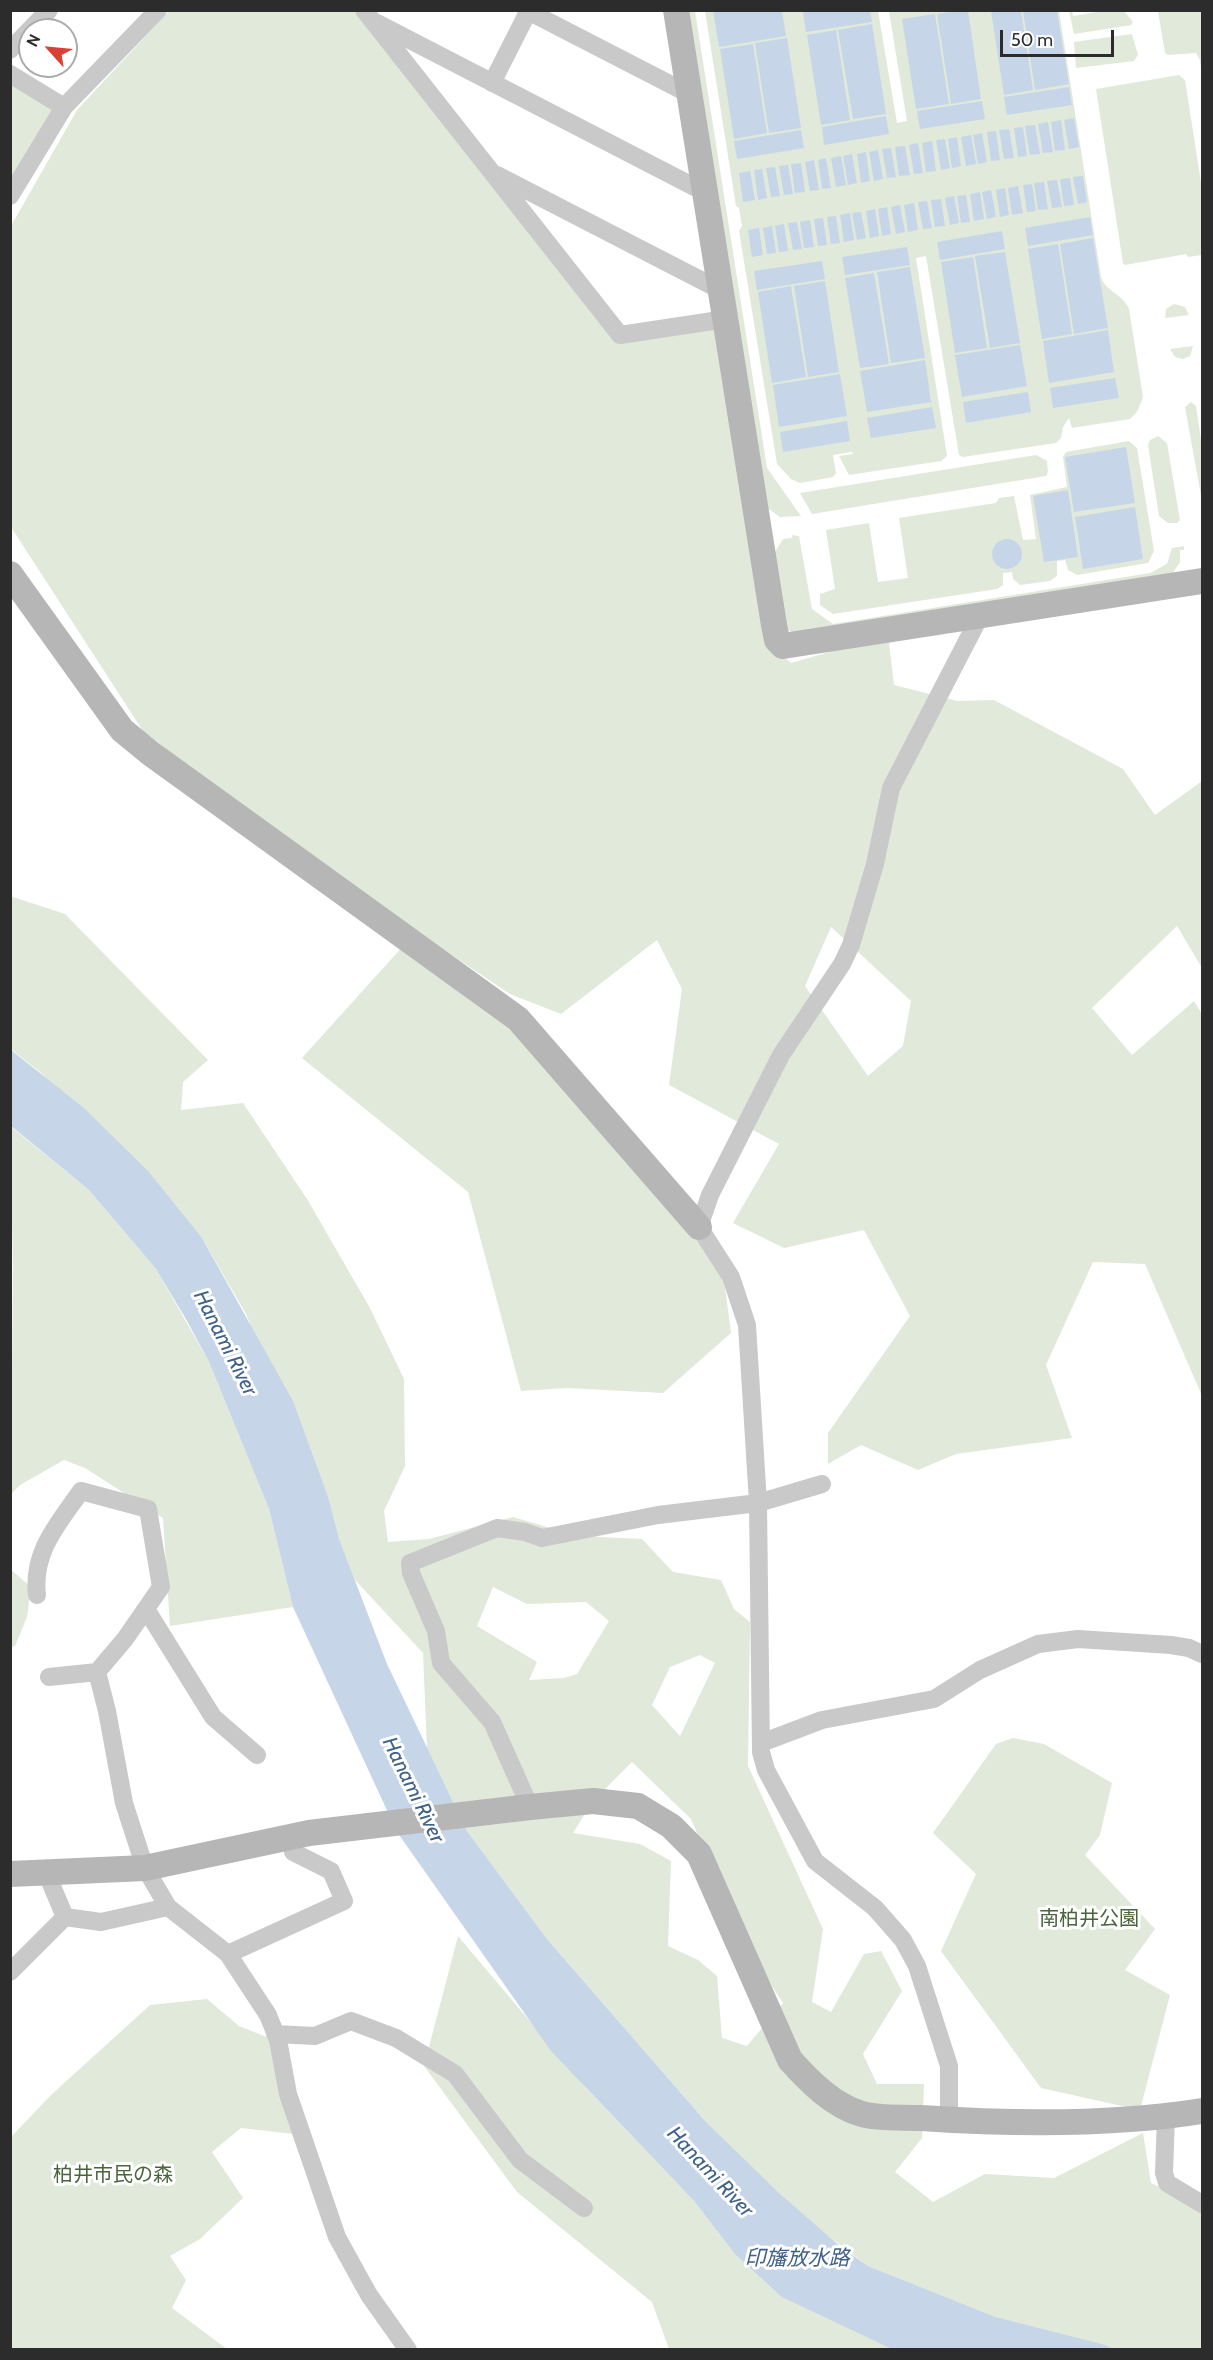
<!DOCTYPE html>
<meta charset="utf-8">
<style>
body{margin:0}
#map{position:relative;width:1213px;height:2360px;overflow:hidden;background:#fff;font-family:Cabin,sans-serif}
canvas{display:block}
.frame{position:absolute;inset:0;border:12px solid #2c2c2c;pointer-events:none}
.north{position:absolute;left:18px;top:18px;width:60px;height:60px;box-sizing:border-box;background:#fff;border:2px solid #ababab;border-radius:50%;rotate:297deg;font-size:16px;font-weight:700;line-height:24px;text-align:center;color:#2c2c2c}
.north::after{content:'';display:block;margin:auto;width:21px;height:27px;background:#d94137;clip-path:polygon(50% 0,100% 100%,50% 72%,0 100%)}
.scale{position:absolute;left:1000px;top:30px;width:114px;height:27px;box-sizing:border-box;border:3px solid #2c2c2c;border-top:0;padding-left:8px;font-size:18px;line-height:21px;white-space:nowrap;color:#2c2c2c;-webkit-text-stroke:4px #fff;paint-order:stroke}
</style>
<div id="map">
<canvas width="1213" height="2360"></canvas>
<div class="frame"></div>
<div class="north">N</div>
<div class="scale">50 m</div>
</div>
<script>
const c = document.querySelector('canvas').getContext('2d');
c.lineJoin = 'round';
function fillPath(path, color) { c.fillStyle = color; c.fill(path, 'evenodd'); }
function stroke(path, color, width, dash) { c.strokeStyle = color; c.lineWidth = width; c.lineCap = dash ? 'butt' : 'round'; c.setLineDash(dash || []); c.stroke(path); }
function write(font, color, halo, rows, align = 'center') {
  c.font = font + ' Cabin,"Noto Sans JP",sans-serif'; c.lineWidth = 6; c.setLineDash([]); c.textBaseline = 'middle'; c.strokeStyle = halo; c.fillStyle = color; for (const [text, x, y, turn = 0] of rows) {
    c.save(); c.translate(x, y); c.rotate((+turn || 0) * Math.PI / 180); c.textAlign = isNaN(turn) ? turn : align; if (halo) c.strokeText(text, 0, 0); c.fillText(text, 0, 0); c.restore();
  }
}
const green = new Path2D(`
 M169,11H355L618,342L718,329L771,646L791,663L888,635L894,685L957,701L994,700L1123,769L1155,815L1202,781V968L1177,926L1092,1008L1132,1055L1194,1001L1202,1014V1396L1145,1264L1093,1262L1046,1365L1072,1438L956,1454L918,1470L861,1445L828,1464V1433L910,1316L864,1230L784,1248L733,1223L779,1144L669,1085L682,989L657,940L561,1014L510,994L319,866L143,731L11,527V226L77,110ZM831,927L911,1001L903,1046L868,1076L805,986Z
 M686,11H695L767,468L801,516L780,517L766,507Z
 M705,11H878L897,123L907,121L889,11H1059L1101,277C1106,292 1123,294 1129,309L1143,397L1137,412L1130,419L1072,428L1069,418L1063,427L1061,438L1056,443L963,457L959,455L926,256L916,258L947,456L941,461L849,475L839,456L853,454L852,452L833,455L836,473L833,477L800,483L791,479L777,464L739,231L742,226L739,208L736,206Z
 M1069,11H1072L1073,16L1103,11H1124L1133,22L1131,25L1074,34Z
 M1158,11H1202V75L1200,60L1196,53L1168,55L1165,53Z
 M1132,34L1138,55L1134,61L1076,68L1074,42Z
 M1179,75L1185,80L1202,189V255L1188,257L1186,254L1125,265L1123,263L1096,89Z
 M11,83L57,110L11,186Z
 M1174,304L1185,307L1189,315L1165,318L1166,309Z
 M1193,346L1190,356L1183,359L1175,357L1170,349Z
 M1191,402L1196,406L1202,447V501L1185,407Z
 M1158,436L1167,443L1180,520L1177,523H1168L1159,516L1148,445L1150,440Z
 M1129,441L1137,448L1154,551L1148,563L1077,575L1068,570L1065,560L1057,561V576L1050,581L1020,585L1013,579L1012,572L1003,573V585L997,589L833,614L820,605V594L835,589L826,530L869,523L878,582L908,578L899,518L996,503L999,498L1014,496L1023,540L1036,539L1030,495L1067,487L1063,457L1066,452Z
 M1036,455L1047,461L1048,472L1046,476L812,514L800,493Z
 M792,535L799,536L812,609L833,624L1150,573L1167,564L1172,548L1184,546V550H1180V562L1172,574L797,636L784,627L773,555L783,539L792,538Z
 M10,896L65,914L208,1060L183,1082L181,1110L243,1103L307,1199L370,1308L404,1379L405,1466L384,1511L388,1542L429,1539L513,1517L578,1536L642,1539L673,1572L721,1580L734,1609L750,1622L748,1766L823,1929L812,2002L831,2012L864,1954L881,1951L902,1991L863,2054L877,2084H924L922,2138L895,2172L933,2202L985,2174L1054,2178L1143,2133L1151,2183L1202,2207V2349H1113L1106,2345L995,2318L868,2266L810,2222L738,2155L707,2123L547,1939L467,1831L427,1748L423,1653L355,1580L246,1314L202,1238L40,1072L11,1049ZM493,1587L527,1604L586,1602L609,1621L577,1674L564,1678L529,1680L537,1662L477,1626ZM700,1655L715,1663L680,1736L652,1705L670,1667ZM632,1762L691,1819L747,1948L783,2003L747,2046L722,2038L717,1976L698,1960L668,1946L671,1861L640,1844L573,1833L593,1801Z
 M404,945L526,1034L723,1272L731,1333L663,1393L567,1388L521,1391L468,1192L302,1058Z
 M10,1126L89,1190L156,1269L209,1362L269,1509L293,1607L170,1626L163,1518L85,1468L64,1460L20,1485L11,1494L13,1265Z
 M10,1569L31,1587L27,1617L15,1646L11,1647Z
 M1013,1738L1044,1744L1112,1783L1100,1835L1085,1855L1155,1929L1125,1970L1170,1995L1140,2110L1041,2088L941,1951L976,1874L933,1833L996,1744Z
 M458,1936L586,2088L694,2201L734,2253L902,2349H669L652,2302L517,2192L424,2066Z
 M207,1999L239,2026L277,2041L278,2090L294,2134L241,2128L212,2152L243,2198L200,2239L170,2256L186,2280L172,2308L227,2349H11L10,2138L51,2095L150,2005Z`);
const water = new Path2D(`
 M713,11H782L786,36L719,47Z
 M803,11H870L872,22L806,32Z
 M956,11H968L981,99L951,104L937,14Z
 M991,11H1021L1033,90L1004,95Z
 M1023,11H1057L1069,84L1035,90Z
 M935,14L949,104L916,109L902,19Z
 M872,24L886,114L853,119L838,30Z
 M836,30L850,120L821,125L807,35Z
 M787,38L801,128L769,133L755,43Z
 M753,44L767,133L734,139L720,49Z
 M1069,87L1072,105L1007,115L1004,97Z
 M982,101L985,119L920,129L917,111Z
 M886,116L889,134L824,145L822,127Z
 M1074,118L1079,147L1069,149L1064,120Z
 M1061,120L1065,150L1055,151L1051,122Z
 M1048,122L1053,152L1043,153L1038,124Z
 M1035,125L1040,154L1030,155L1025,126Z
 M1023,127L1027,156L1018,157L1014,128Z
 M1009,129L1014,158L1004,159L999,130Z
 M801,130L804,148L737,159L734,141Z
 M996,131L1000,160L991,161L987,132Z
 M982,133L987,162L978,164L973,135Z
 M971,135L976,164L966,166L961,137Z
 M957,137L961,166L952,168L948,139Z
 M945,139L950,168L941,170L936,140Z
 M932,141L936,171L926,172L922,143Z
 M918,143L923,173L914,174L909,145Z
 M905,146L910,175L899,176L895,147Z
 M891,148L896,177L887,178L882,149Z
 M878,150L883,179L874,181L869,152Z
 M866,152L870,181L861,183L857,154Z
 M852,154L857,183L848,185L843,156Z
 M841,156L846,185L836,187L831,158Z
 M826,158L831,188L822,189L818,160Z
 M814,160L819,190L810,191L805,162Z
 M801,163L805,192L795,193L791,164Z
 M788,165L793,194L784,195L779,166Z
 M775,167L780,196L771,197L766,168Z
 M762,169L767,198L758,200L754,170Z
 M750,171L755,200L743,202L739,173Z
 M1083,176L1087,202L1078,204L1073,177Z
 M1070,178L1074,205L1064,206L1060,179Z
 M1057,180L1062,207L1052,208L1047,181Z
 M1044,182L1048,209L1038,210L1034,183Z
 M1032,184L1036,211L1027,212L1023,185Z
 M1018,186L1023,213L1012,215L1008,188Z
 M1005,188L1009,215L1000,217L996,190Z
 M991,190L996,217L987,219L982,192Z
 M980,192L984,219L974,221L970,194Z
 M966,195L970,222L961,223L957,196Z
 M954,196L959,223L950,225L945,198Z
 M941,199L945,226L935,227L931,200Z
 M927,201L932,228L923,229L918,202Z
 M914,203L918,230L908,232L904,205Z
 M900,205L905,232L896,234L891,207Z
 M887,207L891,234L882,236L878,209Z
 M875,209L879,236L870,238L866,211Z
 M861,212L866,238L857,240L852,213Z
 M850,213L854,240L844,242L840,215Z
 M836,216L840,243L831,244L827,217Z
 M1090,217L1093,235L1028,246L1025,228Z
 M823,218L827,245L818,246L814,219Z
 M810,220L814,247L804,248L800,222Z
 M797,222L802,249L793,250L788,223Z
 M784,224L788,251L779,252L775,226Z
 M772,226L776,253L767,254L763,228Z
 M759,228L763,255L752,257L748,230Z
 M1002,231L1005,249L940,260L937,242Z
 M1093,238L1108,328L1074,334L1060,244Z
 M1058,244L1072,334L1042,339L1028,249Z
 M907,247L910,265L845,275L842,257Z
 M1005,252L1020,343L990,348L975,256Z
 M973,257L987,348L955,353L941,262Z
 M822,261L825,279L757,290L754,271Z
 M910,267L925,358L891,363L877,272Z
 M874,273L889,364L860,368L845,278Z
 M825,281L839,372L808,377L794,286Z
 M791,286L806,377L772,383L758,292Z
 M1108,330L1114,372L1049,383L1043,341Z
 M1020,345L1027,386L962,397L955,355Z
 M925,360L931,402L867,412L860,371Z
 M840,374L847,416L779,427L773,385Z
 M1115,378L1119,398L1053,408L1050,388Z
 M1028,392L1031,412L966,423L963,402Z
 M932,407L936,428L871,438L867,418Z
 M847,421L850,441L783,452L780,432Z
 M1126,447L1135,503L1074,512L1065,457Z
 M1068,490L1078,557L1044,562L1033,496Z
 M1135,507L1143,559L1083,569L1075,517Z
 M992 554a15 15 0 1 1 30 0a15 15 0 1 1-30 0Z
 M10,1049L85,1109L148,1171L202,1238L293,1401L328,1497L339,1539L387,1664L467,1831L547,1939L707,2123L780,2194L840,2246L868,2266L995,2317L1106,2345L1113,2349H892L782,2297L734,2253L694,2201L551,2051L397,1832L293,1607L269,1509L209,1362L187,1321L156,1269L89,1190L11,1126Z`);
const street = new Path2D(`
 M364,10L620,335L726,319
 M526,10L689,94
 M377,23L706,193
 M10,50L49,10
 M10,74L64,107L158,10
 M492,83L529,10
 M497,175L722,291
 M10,196L64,107
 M37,1595C32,1552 58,1524 81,1491L148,1509L161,1587L125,1639L97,1672L107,1711L124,1803L145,1868L168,1907L228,1954L268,2015L278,2040L288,2094L337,2237L369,2295L408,2350
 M146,1609L213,1717L257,1755
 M49,1677L97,1672
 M761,1743L822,1720L934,1699L980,1670L1038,1644L1078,1639L1171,1645L1189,1648L1202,1654
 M530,1807L492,1722L441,1663L436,1631L411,1573L410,1563L497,1528L525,1532L542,1538L658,1515L758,1503L822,1484
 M46,1872L65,1917L101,1922L168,1907
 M228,1954L344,1901L331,1871L293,1852
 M10,1972L65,1917
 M275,2034L315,2036L351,2021L396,2038L455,2074L520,2160L584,2208
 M1166,2116L1164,2173L1167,2183L1202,2204
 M949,2120V2066L917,1966L903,1940L875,1908L815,1861L766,1770L761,1752L758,1503L747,1325L731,1277L699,1227L710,1195L781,1055L842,964L851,945L875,864L891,788L980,616`);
const secondary = new Path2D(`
 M676,10L774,625L777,640L783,646L1202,581
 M10,574L122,730L150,753L518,1019L699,1227
 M10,1874L145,1868L309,1833L530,1807L593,1801L638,1806L671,1826L699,1854L790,2060C809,2081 833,2106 862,2114C879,2119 903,2117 921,2118C1010,2124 1115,2125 1202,2111`);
const parkNames = [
 ["南柏井公園",1089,1919],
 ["柏井市民の森",113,2175]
];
const waterNames = [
 ["Hanami River",225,1343,63],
 ["Hanami River",413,1790,64],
 ["Hanami River",710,2172,47],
 ["印旛放水路",797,2259]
];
fillPath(green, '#e0e9da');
fillPath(water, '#c6d6e8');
stroke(street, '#c9c9c9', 18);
stroke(secondary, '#b6b6b6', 26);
write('20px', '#4a643c', '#fff', parkNames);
write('italic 21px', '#406288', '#fff', waterNames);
</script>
